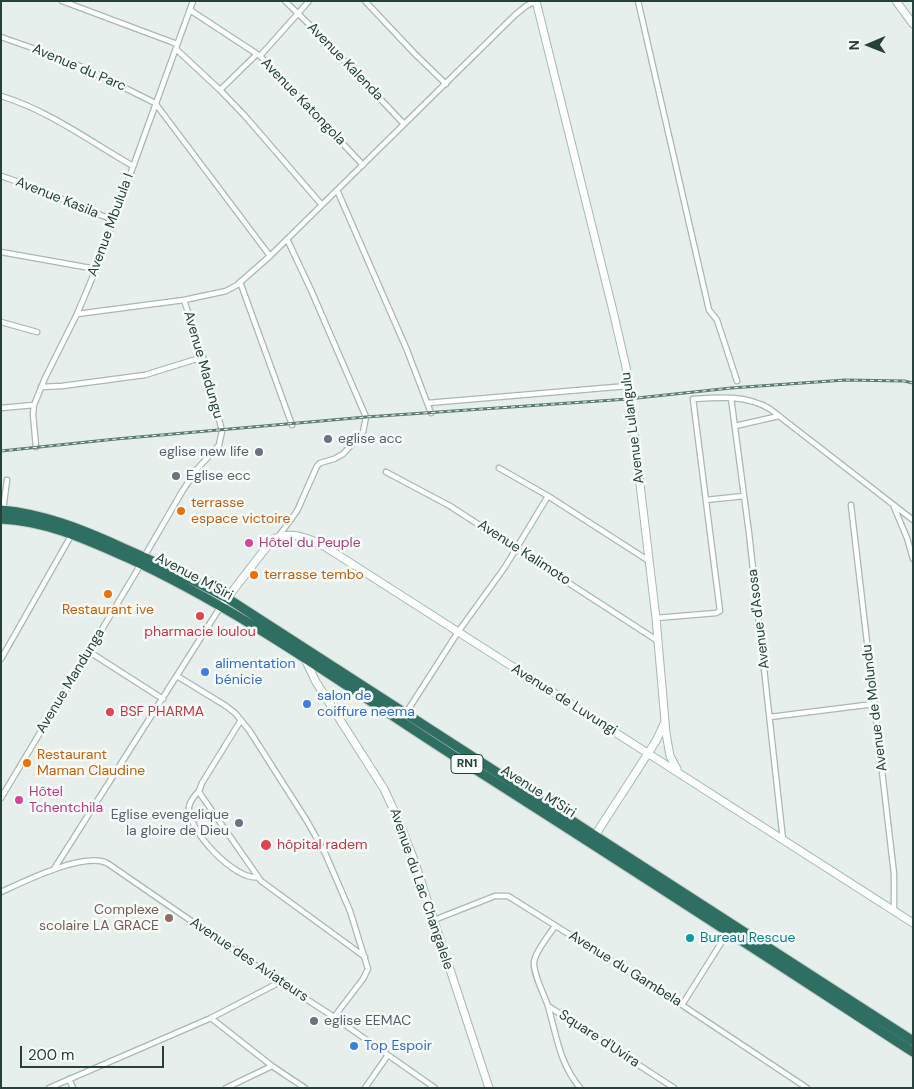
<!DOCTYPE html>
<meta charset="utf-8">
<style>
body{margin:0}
#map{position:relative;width:914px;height:1089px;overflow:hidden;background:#e6efeb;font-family:"DM Sans",sans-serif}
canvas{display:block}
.frame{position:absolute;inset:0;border:2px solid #24423a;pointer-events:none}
.north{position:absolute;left:844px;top:20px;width:50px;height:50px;-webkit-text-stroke:4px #f7fbf9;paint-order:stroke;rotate:269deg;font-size:14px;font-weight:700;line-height:20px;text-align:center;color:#24423a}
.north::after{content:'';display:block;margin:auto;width:18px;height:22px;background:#24423a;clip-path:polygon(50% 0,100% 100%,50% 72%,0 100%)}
.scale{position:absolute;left:20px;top:1046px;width:144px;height:22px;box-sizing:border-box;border:2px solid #24423a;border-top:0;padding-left:6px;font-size:15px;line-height:18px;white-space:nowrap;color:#24423a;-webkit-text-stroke:4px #f7fbf9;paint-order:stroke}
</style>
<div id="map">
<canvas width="914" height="1089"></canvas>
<div class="frame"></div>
<div class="north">N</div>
<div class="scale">200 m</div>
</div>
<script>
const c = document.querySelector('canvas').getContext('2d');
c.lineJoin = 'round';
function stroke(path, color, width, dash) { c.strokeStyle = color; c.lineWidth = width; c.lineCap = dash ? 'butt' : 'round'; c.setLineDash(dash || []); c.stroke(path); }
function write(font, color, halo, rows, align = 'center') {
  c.font = font + ' "DM Sans",sans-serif'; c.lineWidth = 5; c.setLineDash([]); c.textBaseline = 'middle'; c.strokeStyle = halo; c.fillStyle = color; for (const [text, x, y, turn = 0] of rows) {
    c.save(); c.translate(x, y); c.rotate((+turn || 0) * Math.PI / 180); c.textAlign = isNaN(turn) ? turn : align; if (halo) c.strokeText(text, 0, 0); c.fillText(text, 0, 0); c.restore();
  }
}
const street = new Path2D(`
 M62,1L177,44
 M285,1L318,33L404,124
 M365,1L415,54L446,84
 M638,1L709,310L717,320L737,381
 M190,10L260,56L363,165
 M1,37L58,57L89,70L155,103L270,256
 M176,49L220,90L245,116L321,204
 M260,56L309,1
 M220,90L257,54
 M1,96C48,110 91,142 133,166
 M1,176L27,185L113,220
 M337,190L407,350L431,413
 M1,252L96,269
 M240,282L292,425
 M77,314L184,300L226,291L237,285L270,256L515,15L526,6L536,1
 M1,322L37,332
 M41,387L62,386L145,375L203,357
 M731,398L749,533L783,840
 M428,403L627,386
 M1,408L34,405
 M735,426L779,416
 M36,447L33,414L34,405L45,378L77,314L96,269L193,1
 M499,468L548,496L649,561
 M386,472L450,506L658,641
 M706,500L744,496
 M851,505L894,874V911
 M894,507L907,538L913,559
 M3,510L7,480
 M278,537L297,511L317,466L320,463L334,459L343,454L363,432L366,417L311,290L287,239
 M144,557L183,490L198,468L219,445L222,431L203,357L184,300
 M656,618L716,613L720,611L693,399C720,397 747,395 770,409L913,520
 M88,651L163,699
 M1,659L72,534
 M177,676L226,706L235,713L249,730L307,821L325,853L350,911L368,969L363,979L334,1017
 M406,713L458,632L505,567L548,496
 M770,717L874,704
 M241,720L202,783L199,791L201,795L261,881L365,957
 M199,791C195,795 190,800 189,807C187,830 235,881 258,877
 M1,798L141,564
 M54,869L221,606
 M1,892C25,881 83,852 107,863L280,982L334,1017L435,1088
 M434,920L495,896H508L682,1005L807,1088
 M555,926C549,935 535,952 534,962C533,974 544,994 548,1006C557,1037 559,1062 580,1088
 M682,1005L728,932
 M548,1006L674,1088
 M211,1018L272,1066L305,1088
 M69,1079L73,1088
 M49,1088L211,1018L280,982
 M226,1088L272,1066
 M365,1088L388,1055`);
const secondary = new Path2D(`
 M536,1L613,311L626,367L656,618L666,733L670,756L677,769
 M896,1L913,24
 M221,606L272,540C290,530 308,538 324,546L913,923
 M305,659L316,682L384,789L398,819L414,860L489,1088
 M592,840L656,741L664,724`);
const highway = new Path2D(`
 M1,510C44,514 81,529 119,546C156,562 191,579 227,598L913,1041
 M1,519C47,521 87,540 128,558C243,611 345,686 451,754C606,852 759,952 913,1052`);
const rail = new Path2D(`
 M1,451L116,439L366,417L628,399L731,388L845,380L904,381L913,383`);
const markers = [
 [328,439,5,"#6b7280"],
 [259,452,5,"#6b7280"],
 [176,476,5,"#6b7280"],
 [181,511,5,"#e8710a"],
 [249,543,5,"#d1479c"],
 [254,575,5,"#e8710a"],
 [108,594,5,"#e8710a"],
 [200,616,5,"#e0444e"],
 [205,672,5,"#3f7fe0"],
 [307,704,5,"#3f7fe0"],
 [110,712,5,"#e0444e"],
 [27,763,5,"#e8710a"],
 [19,800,5,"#d1479c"],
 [239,823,5,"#6b7280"],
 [266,845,6,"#e0444e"],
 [169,918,5,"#8d6e63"],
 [690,938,5,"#0f9aa8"],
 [314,1021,5,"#6b7280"],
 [354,1046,5,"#3f7fe0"]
];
const shields = [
 [467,764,32]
];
const shieldNames = [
 ["RN1",467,764]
];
const streetNames = [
 ["Avenue Kalenda",345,62,46],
 ["Avenue du Parc",79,68,23],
 ["Avenue Katongola",303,102,46],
 ["Avenue Kasila",57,198,22],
 ["Avenue Mbulula I",111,225,-70],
 ["Avenue Madungu",203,365,74],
 ["Avenue Lulangulu",633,428,-97],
 ["Avenue Kalimoto",524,553,33],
 ["Avenue M'Siri",194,577,28],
 ["Avenue d'Asosa",759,619,-97],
 ["Avenue Mandunga",71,681,-59],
 ["Avenue de Luvungi",564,700,32],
 ["Avenue de Molundu",875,708,-97],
 ["Avenue M'Siri",538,792,32],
 ["Avenue du Lac Changalele",421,889,71],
 ["Avenue des Aviateurs",249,960,34],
 ["Avenue du Gambela",625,969,32],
 ["Square d'Uvira",599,1039,33]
];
const worshipNames = [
 ["eglise acc",338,439],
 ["eglise new life",249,452,"right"],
 ["Eglise ecc",186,476],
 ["Eglise evengelique",229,815,"right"],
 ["la gloire de Dieu",229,831,"right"],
 ["eglise EEMAC",324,1021]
];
const foodNames = [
 ["terrasse",191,503],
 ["espace victoire",191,519],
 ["terrasse tembo",264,575],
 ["Restaurant ive",108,610,"center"],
 ["Restaurant",37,755],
 ["Maman Claudine",37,771]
];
const hotelNames = [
 ["Hôtel du Peuple",259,543],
 ["Hôtel",29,792],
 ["Tchentchila",29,808]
];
const healthNames = [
 ["pharmacie loulou",200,632,"center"],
 ["BSF PHARMA",120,712],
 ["hôpital radem",277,845]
];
const shopNames = [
 ["alimentation",215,664],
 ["bénicie",215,680],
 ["salon de",317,696],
 ["coiffure neema",317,712],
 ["Top Espoir",364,1046]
];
const educationNames = [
 ["Complexe",159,910],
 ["scolaire LA GRACE",159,926]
];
const cultureNames = [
 ["Bureau Rescue",700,938]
];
stroke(street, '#a8b8b2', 7);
stroke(secondary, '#a4bbb3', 9);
stroke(highway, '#c2cac8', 11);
stroke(street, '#fff', 4.5);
stroke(secondary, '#fff', 7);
stroke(highway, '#2f6f62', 9);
stroke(rail, '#5f7d75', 3);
stroke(rail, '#f7fbf9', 1, [4]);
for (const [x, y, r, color] of markers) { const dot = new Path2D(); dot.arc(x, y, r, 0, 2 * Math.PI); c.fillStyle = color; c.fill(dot); stroke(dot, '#f7fbf9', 2); }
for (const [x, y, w] of shields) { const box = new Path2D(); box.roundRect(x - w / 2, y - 9.5, w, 19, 4); c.fillStyle = '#f7fbf9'; c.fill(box); stroke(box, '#24423a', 1); }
write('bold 12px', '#24423a', null, shieldNames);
write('14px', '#24423a', '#f7fbf9', streetNames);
write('14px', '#5b616d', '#f7fbf9', worshipNames, 'left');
write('14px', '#c56008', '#f7fbf9', foodNames, 'left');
write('14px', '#b23c85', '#f7fbf9', hotelNames, 'left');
write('14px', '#be3a42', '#f7fbf9', healthNames, 'left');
write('14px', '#366cbe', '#f7fbf9', shopNames, 'left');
write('14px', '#785e54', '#f7fbf9', educationNames, 'right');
write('14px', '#0d838f', '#f7fbf9', cultureNames, 'left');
</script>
